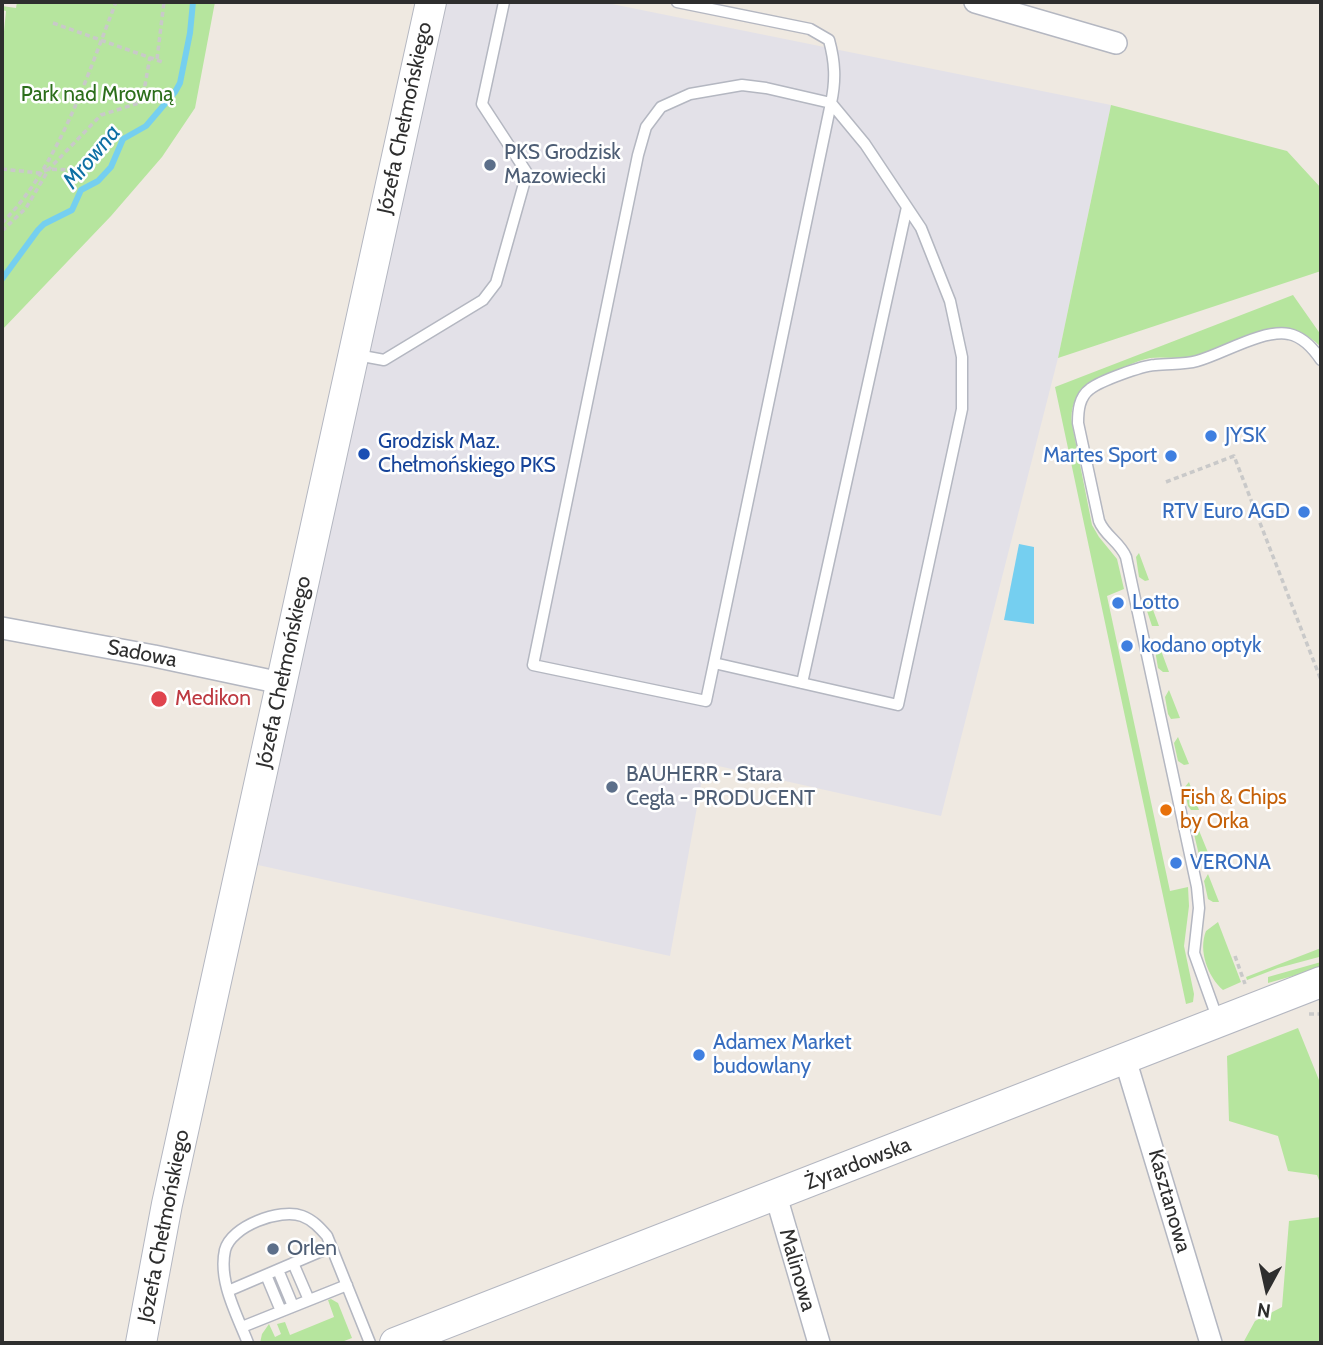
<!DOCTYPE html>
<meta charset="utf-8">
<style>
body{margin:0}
#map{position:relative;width:1323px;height:1345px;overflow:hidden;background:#efe9e1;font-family:Cabin,sans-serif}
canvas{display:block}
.frame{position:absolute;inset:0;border:4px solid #2e2e2e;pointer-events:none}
.north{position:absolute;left:1232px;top:1254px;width:70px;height:70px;-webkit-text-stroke:5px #fff;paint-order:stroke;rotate:188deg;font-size:19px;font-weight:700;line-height:28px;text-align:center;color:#2e2e2e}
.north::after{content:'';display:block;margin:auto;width:24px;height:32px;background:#2e2e2e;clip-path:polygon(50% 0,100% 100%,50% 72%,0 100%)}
</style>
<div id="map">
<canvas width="1323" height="1345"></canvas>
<div class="frame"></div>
<div class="north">N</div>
</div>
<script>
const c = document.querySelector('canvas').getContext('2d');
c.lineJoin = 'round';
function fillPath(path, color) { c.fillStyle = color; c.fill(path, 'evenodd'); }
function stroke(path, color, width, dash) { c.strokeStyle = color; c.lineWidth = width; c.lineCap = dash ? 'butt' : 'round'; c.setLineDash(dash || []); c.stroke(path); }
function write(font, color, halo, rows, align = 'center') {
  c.font = font + ' Cabin,sans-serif'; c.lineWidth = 5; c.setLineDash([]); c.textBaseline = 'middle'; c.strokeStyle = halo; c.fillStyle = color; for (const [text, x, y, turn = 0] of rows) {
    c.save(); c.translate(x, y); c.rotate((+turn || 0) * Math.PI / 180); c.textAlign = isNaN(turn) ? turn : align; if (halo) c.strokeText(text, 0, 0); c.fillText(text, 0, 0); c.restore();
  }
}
const industrial = new Path2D(`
 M444,2H602L1111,105L1058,358L941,816L705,763L670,956L258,865Z`);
const green = new Path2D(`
 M17,2H215L195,108L162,157L111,216L2,330V52L6,11L2,10V6L16,8Z
 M1111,105L1287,151L1321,188V271L1058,358Z
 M1293,295L1321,335V347C1279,305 1238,346 1193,356C1179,360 1164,356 1150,358C1140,360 1129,365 1120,369C1094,379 1068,391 1072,424L1092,525L1099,537L1117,559L1124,589L1107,596L1170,891L1188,887L1189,906L1184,946L1194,994L1193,1002L1186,1004L1055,387Z
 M1139,553L1149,580L1145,581L1139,577L1136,557Z
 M1149,599L1159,626H1152L1145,605Z
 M1159,645L1169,672H1163L1158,668L1155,650Z
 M1169,690L1180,718L1171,719L1168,714L1165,697Z
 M1178,737L1189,764L1184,765L1178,761L1174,743Z
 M1189,782L1199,810H1191L1188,806L1184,788Z
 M1198,828L1209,855H1199L1194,834Z
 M1208,874L1219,902H1213L1208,899L1204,881Z
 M1218,922L1241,982L1223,990C1208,977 1198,951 1206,931Z
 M1321,948L1319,957L1278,968L1247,980L1246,977Z
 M1321,962V968L1268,983V977Z
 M1298,1028L1321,1085V1186L1317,1175L1288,1171L1278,1136L1229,1121L1227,1056Z
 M1321,1217V1343H1243L1255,1321L1282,1307L1289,1221Z
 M331,1299L338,1303L352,1338L339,1343H260L262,1334L269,1324L275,1337L281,1334L277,1324L285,1322L290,1335L334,1317L328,1300Z`);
const water = new Path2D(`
 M1019,544L1034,547V624L1004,620Z`);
const stream = new Path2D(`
 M2,279L38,230L44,224L72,210L81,190L98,181L111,167L123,139L146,126L175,92L180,83L190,33L193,2`);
const path = new Path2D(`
 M53,23L165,63
 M157,59L164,2
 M2,169L39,173L49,169L69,170
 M2,223C59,166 87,76 116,2
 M2,231L26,208L49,169L101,115L142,102L150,57
 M1166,482L1234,456L1321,680
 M1235,956L1245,984
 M1309,1014H1321`);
const lane = new Path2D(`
 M677,2L810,29L829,40C835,62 836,80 831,103L714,663L706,701L533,665L638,155L646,127L661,107L690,94L742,85L766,88L831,103L865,144L921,228L950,301L962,357V409L898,705L714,663
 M357,355L384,360L483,300L496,283L527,173L482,104L504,2
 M802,683L907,207
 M1218,1020L1194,953L1199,908L1197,887L1126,557C1120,542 1105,536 1099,521L1078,423C1078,411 1079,397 1090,389C1100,381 1141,366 1155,365C1169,363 1183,365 1197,361C1223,354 1262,329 1289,334C1303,337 1313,348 1321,360
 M293,1263L309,1300
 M278,1270L293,1306
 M266,1275L281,1311
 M228,1291L331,1247
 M242,1327L347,1285
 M248,1343C237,1315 218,1281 225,1250C231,1226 280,1208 302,1216C313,1220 320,1228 327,1236L370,1343`);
const street = new Path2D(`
 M975,2L1116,43
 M2,628L154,656L281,683
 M1125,1059L1211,1343
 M776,1196L819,1343`);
const secondary = new Path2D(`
 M141,1343L167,1204L431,2
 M395,1343L1321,982`);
const markers = [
 [490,165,7,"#5c6f8a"],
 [1211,436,7,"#3f7fe0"],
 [364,454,7,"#1a4fb4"],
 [1171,456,7,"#3f7fe0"],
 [1304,512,7,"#3f7fe0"],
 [1118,603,7,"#3f7fe0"],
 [1127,646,7,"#3f7fe0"],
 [159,699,9,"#e0444e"],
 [612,787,7,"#5c6f8a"],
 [1166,810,7,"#e8710a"],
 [1176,863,7,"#3f7fe0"],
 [699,1055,7,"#3f7fe0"],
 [273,1249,7,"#5c6f8a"]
];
const parkNames = [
 ["Park nad Mrowną",97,95]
];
const streetNames = [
 ["Józefa Chełmońskiego",405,118,-78],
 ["Sadowa",142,654,11],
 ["Józefa Chełmońskiego",284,672,-78],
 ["Żyrardowska",858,1164,-21],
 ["Kasztanowa",1169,1201,74],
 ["Józefa Chełmońskiego",164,1226,-79],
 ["Malinowa",797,1270,74]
];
const serviceNames = [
 ["PKS Grodzisk",504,153],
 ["Mazowiecki",504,177],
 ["BAUHERR - Stara",626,775],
 ["Cegła - PRODUCENT",626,799],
 ["Orlen",287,1249]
];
const shopNames = [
 ["JYSK",1225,436],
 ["Martes Sport",1157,456,"right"],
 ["RTV Euro AGD",1290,512,"right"],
 ["Lotto",1132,603],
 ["kodano optyk",1141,646],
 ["VERONA",1190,863],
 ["Adamex Market",713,1043],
 ["budowlany",713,1067]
];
const transitNames = [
 ["Grodzisk Maz.",378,442],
 ["Chełmońskiego PKS",378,466]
];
const healthNames = [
 ["Medikon",175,699]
];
const foodNames = [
 ["Fish & Chips",1180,798],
 ["by Orka",1180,822]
];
const waterNames = [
 ["Mrowna",92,157,-50]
];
fillPath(industrial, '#e3e1e8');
fillPath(green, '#b6e59e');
fillPath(water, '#75cff0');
stroke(stream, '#75cff0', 6);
stroke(lane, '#b4b7c1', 13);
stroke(street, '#b4b7c1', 24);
stroke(secondary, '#b4b7c1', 32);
stroke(path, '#c9c9c9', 3.5, [5, 3.5]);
stroke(lane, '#fff', 10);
stroke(street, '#fff', 21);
stroke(secondary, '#fff', 30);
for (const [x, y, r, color] of markers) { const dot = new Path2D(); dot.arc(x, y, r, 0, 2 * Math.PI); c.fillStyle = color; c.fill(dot); stroke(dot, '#fff', 2.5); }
write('21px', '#2c6e1b', '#fff', parkNames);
write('21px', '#2e2e2e', '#fff', streetNames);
write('21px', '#4e5e75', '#fff', serviceNames, 'left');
write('21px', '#366cbe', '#fff', shopNames, 'left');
write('21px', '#164399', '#fff', transitNames, 'left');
write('21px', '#be3a42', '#fff', healthNames, 'left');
write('21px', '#c56008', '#fff', foodNames, 'left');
write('italic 23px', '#0d6fa3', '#fff', waterNames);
</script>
